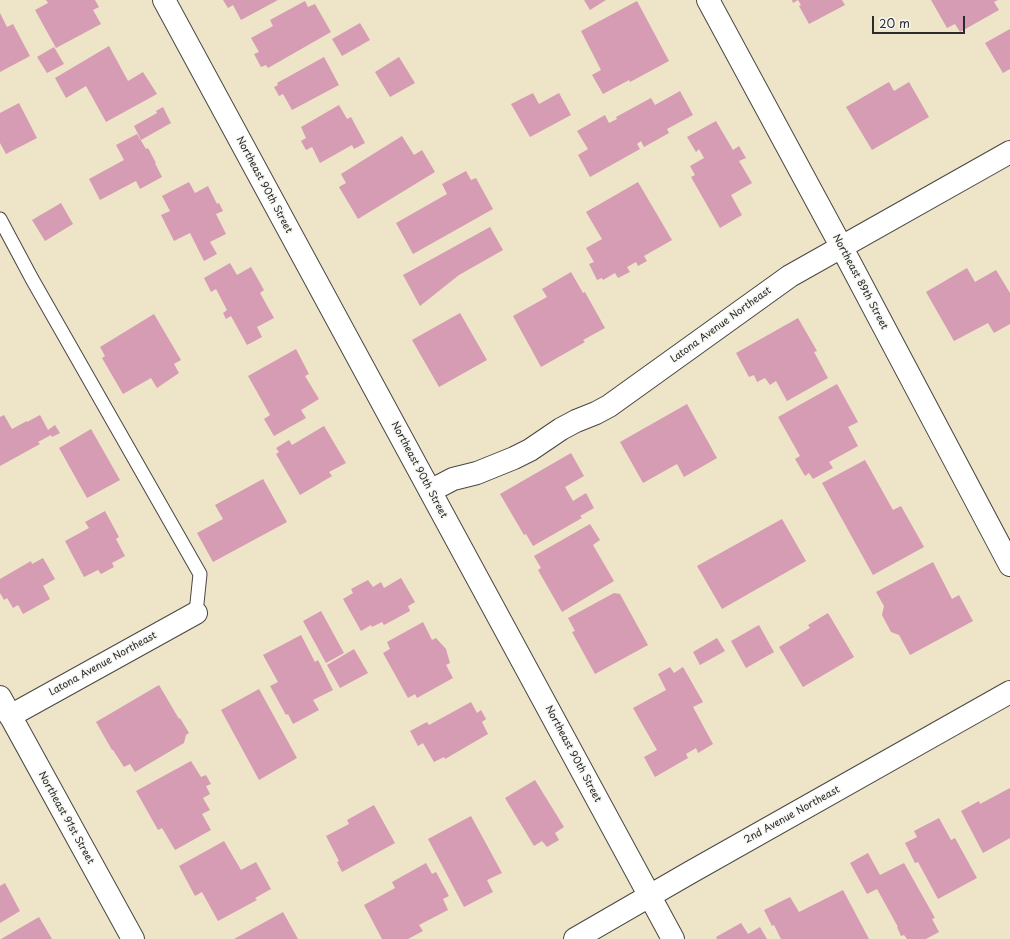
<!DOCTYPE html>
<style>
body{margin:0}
#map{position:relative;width:1010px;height:939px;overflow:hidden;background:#eee4c8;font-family:"Playpen Sans",sans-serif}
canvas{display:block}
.scale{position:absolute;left:872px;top:16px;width:93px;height:18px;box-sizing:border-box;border:2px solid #2b2b2b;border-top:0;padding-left:5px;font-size:12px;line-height:14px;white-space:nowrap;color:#2b2b2b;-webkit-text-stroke:3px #f6f6f2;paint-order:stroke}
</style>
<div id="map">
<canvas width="1010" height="939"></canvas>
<div class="scale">20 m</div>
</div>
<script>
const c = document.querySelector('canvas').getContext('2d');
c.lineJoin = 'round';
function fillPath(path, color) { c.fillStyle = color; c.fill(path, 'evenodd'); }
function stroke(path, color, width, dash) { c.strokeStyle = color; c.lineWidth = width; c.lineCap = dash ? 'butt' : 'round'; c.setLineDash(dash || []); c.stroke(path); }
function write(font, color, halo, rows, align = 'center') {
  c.font = font + ' "Playpen Sans",sans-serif'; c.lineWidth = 3; c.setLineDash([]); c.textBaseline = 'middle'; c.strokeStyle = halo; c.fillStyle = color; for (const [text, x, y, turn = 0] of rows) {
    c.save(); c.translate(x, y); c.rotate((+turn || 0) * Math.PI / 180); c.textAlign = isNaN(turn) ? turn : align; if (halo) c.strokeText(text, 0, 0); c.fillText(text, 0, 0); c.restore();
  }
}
const building = new Path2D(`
 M46,0H95L99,7L93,10L101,24L56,48L35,10L48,3Z
 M223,0H278L241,20L233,5L228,8Z
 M584,0H606L590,10Z
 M792,0H842L845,5L809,24L799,6L801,5L798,0L793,3Z
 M931,0H998L994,2L999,10L960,32L955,24L947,28Z
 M305,1L308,7L315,4L331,32L268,68L266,65L261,67L254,54L259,52L251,38L273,26L270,20Z
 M637,1L669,61L630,82L629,80L603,94L592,75L601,70L581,31Z
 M0,13L7,27L13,24L30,56L0,72Z
 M360,23L370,40L342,56L332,39Z
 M1010,29V69L1003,73L985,43Z
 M109,46L128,81L143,72L157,94L106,122L86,86L66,98L55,78Z
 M54,47L64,64L47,73L37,57Z
 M324,57L339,85L292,110L283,94L279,96L274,87L278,85L277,83Z
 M399,57L415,83L390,97L375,72Z
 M889,82L894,91L909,82L929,117L872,150L846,107Z
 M680,91L693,115L667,129L669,133L644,147L641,141L637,144L640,149L590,177L578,155L588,149L577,131L605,115L609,123L617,119L616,117L651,98L655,105Z
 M533,93L539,104L559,93L571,115L530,137L511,104Z
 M19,103L37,138L6,154L0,143V113Z
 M339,105L347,119L351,117L365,143L354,149L352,145L320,163L312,147L306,150L301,141L306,138L301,127Z
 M163,107L171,123L141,140L134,126L157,113L156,111Z
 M716,121L733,150L739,146L746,158L739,161L752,183L731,195L742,215L720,228L691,177L695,175L690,166L704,158L699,149L696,152L687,137Z
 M137,134L146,149L148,148L156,163H155L162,177L140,189L136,181L100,200L89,179L124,160L116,145Z
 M402,136L414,155L422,150L435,172L358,219L339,187L346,183L341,174Z
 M466,171L471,180L476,178L493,209L413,254L396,223L447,194L442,184Z
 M189,182L195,193L208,186L217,204L219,203L223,211L216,214L226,234L210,242L217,254L204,261L190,233L174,241L161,215L170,211L162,196Z
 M638,182L672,240L644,256L647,261L638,266L636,262L627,267L630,272L618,278L615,273L603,280L602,278L597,280L589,264L594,262L586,248L602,239L586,212Z
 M61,203L73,224L45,241L32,220Z
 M490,227L503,250L459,275L420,306L403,275Z
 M230,263L237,275L251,267L264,290L260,293L274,318L257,327L262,337L247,345L231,316L226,319L223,313L227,310L216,289L211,292L204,278Z
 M967,268L975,282L996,270L1010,293V324L994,333L988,323L954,341L926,292Z
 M571,272L583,293L585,292L605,328L583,340L585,342L541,367L513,316L547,297L542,289Z
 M460,313L487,360L439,387L412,340Z
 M154,314L181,360L174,364L179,373L157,388L151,378L123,394L102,358L105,356L100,347Z
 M798,318L817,351L814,352L828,378L787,401L776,381L770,385L765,378L757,382L754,375L749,377L736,353Z
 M296,349L309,374L305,376L319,399L301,410L306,418L274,436L264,419L270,415L248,376Z
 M837,384L858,422L848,427L858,446L829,462L833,468L813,479L809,473L805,476L795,459L800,456L778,417Z
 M687,404L717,458L684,477L677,464L643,483L620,442Z
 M4,415L12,429L27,421V422L40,415L48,430L55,425L60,433L52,437L51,435L38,442L40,444L0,466V417Z
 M324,426L346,463L329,472L332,476L300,495L276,454L279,452L276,448L289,440L292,445Z
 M91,429L120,480L87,498L59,448Z
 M571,453L584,476L565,487L573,501L586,493L594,508L580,516L582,518L533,546L526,534L524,535L500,494Z
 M865,460L893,510L901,506L924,547L873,575L822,483Z
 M263,479L287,522L213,562L197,533L223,519L215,505Z
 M105,511L119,537L116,539L125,556L112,563L114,567L101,574L98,570L84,577L65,541L89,528L85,522Z
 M782,519L806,561L722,609L697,566Z
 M590,524L600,540L593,545L614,581L562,612L538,570L541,568L534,556Z
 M43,558L55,579L43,586L50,599L23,614L18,605L13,608L7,598L4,600L0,593V579L31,561L32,564Z
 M933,562L952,599L959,595L973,621L910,655L899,635L891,632L882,615L884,606L876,592Z
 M401,578L415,602L408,606L410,611L384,625L382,622L372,627L371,625L361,631L343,599L353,593L351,589L368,580L373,587L381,582L384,588Z
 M614,593L620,594L648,645L595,674L572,632L575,631L568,618Z
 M321,611L344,653L326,663L303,621Z
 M828,613L854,657L803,687L779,647L810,628L808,625Z
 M423,622L432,640L436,638L446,649L450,663L446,665L453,678L417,698L415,694L408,698L383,653L390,649L387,642Z
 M759,625L774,652L746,668L731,641Z
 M301,635L315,662L318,660L333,690L313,700L319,710L293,724L288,714L286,715L270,686L278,682L263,655Z
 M717,638L725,651L700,665L693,652Z
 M354,649L368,673L340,688L327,665Z
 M670,667L674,673L683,667L703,702L693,707L713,744L698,753L696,748L686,754L688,758L655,777L644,757L657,750L633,708L666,690L658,674Z
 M159,685L179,719L180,718L189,733L186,735L184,743L135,772L130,764L124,767L113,750H112L96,722Z
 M259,689L297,758L259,780L221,710Z
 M471,702L477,713L481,710L486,719L482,722L488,734L445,759L444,757L434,762L423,743L418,746L410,731L427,722L429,725Z
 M191,761L201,777L206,775L211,784L206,786L210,794L203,798L210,810L202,814L211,830L175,850L162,828L158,830L136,791Z
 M535,780L564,827L555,833L559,840L547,847L542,841L534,846L505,798Z
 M1010,788V838L983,853L961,811L979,801L980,804Z
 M374,805L395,843L342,872L337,862L339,861L326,836L349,824L347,820Z
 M471,816L502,873L487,880L493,892L464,907L428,839Z
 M939,818L951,840L955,838L977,878L938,899L918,862L915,863L905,843L917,837L914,831Z
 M224,841L241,870L256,862L271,889L255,898L257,900L218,921L202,892L195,896L179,866Z
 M868,853L880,875L904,863L935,918L932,919L939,932L926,939H907L904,935L901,936L897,927H898L877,889L867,894L850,863Z
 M426,863L432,874L436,872L449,896L443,899L448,910L419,925L423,931L408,939H382L364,905L395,888L392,882Z
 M5,883L20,911L0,923V886Z
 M843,890L869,939H781L774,925L772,926L764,910L790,897L799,912Z
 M283,912L298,939H234Z
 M39,917L52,939H1Z
 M741,923L748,934L760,927L767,939H717L716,937Z`);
const service = new Path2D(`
 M0,219L32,279L200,574L196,613`);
const minor = new Path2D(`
 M164,0L673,939
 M708,0L841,246L1010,565
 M430,491L453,479L477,473L514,458L530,450L561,429L576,421L596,413L609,406L790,276L1010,152
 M0,697L133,939
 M10,716L196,613
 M575,939L691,872L1010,692`);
const streetNames = [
 ["Northeast 90th Street",264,185,62],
 ["Northeast 89th Street",860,282,62],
 ["Latona Avenue Northeast",721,325,-36],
 ["Northeast 90th Street",419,470,62],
 ["Latona Avenue Northeast",103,664,-29],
 ["Northeast 90th Street",573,754,62],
 ["2nd Avenue Northeast",792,815,-29],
 ["Northeast 91st Street",66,818,61]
];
fillPath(building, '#d59cb4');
stroke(service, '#484743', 15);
stroke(minor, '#484743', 24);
stroke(service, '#fff', 13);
stroke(minor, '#fff', 22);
write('10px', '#2b2b2b', '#f6f6f2', streetNames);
</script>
